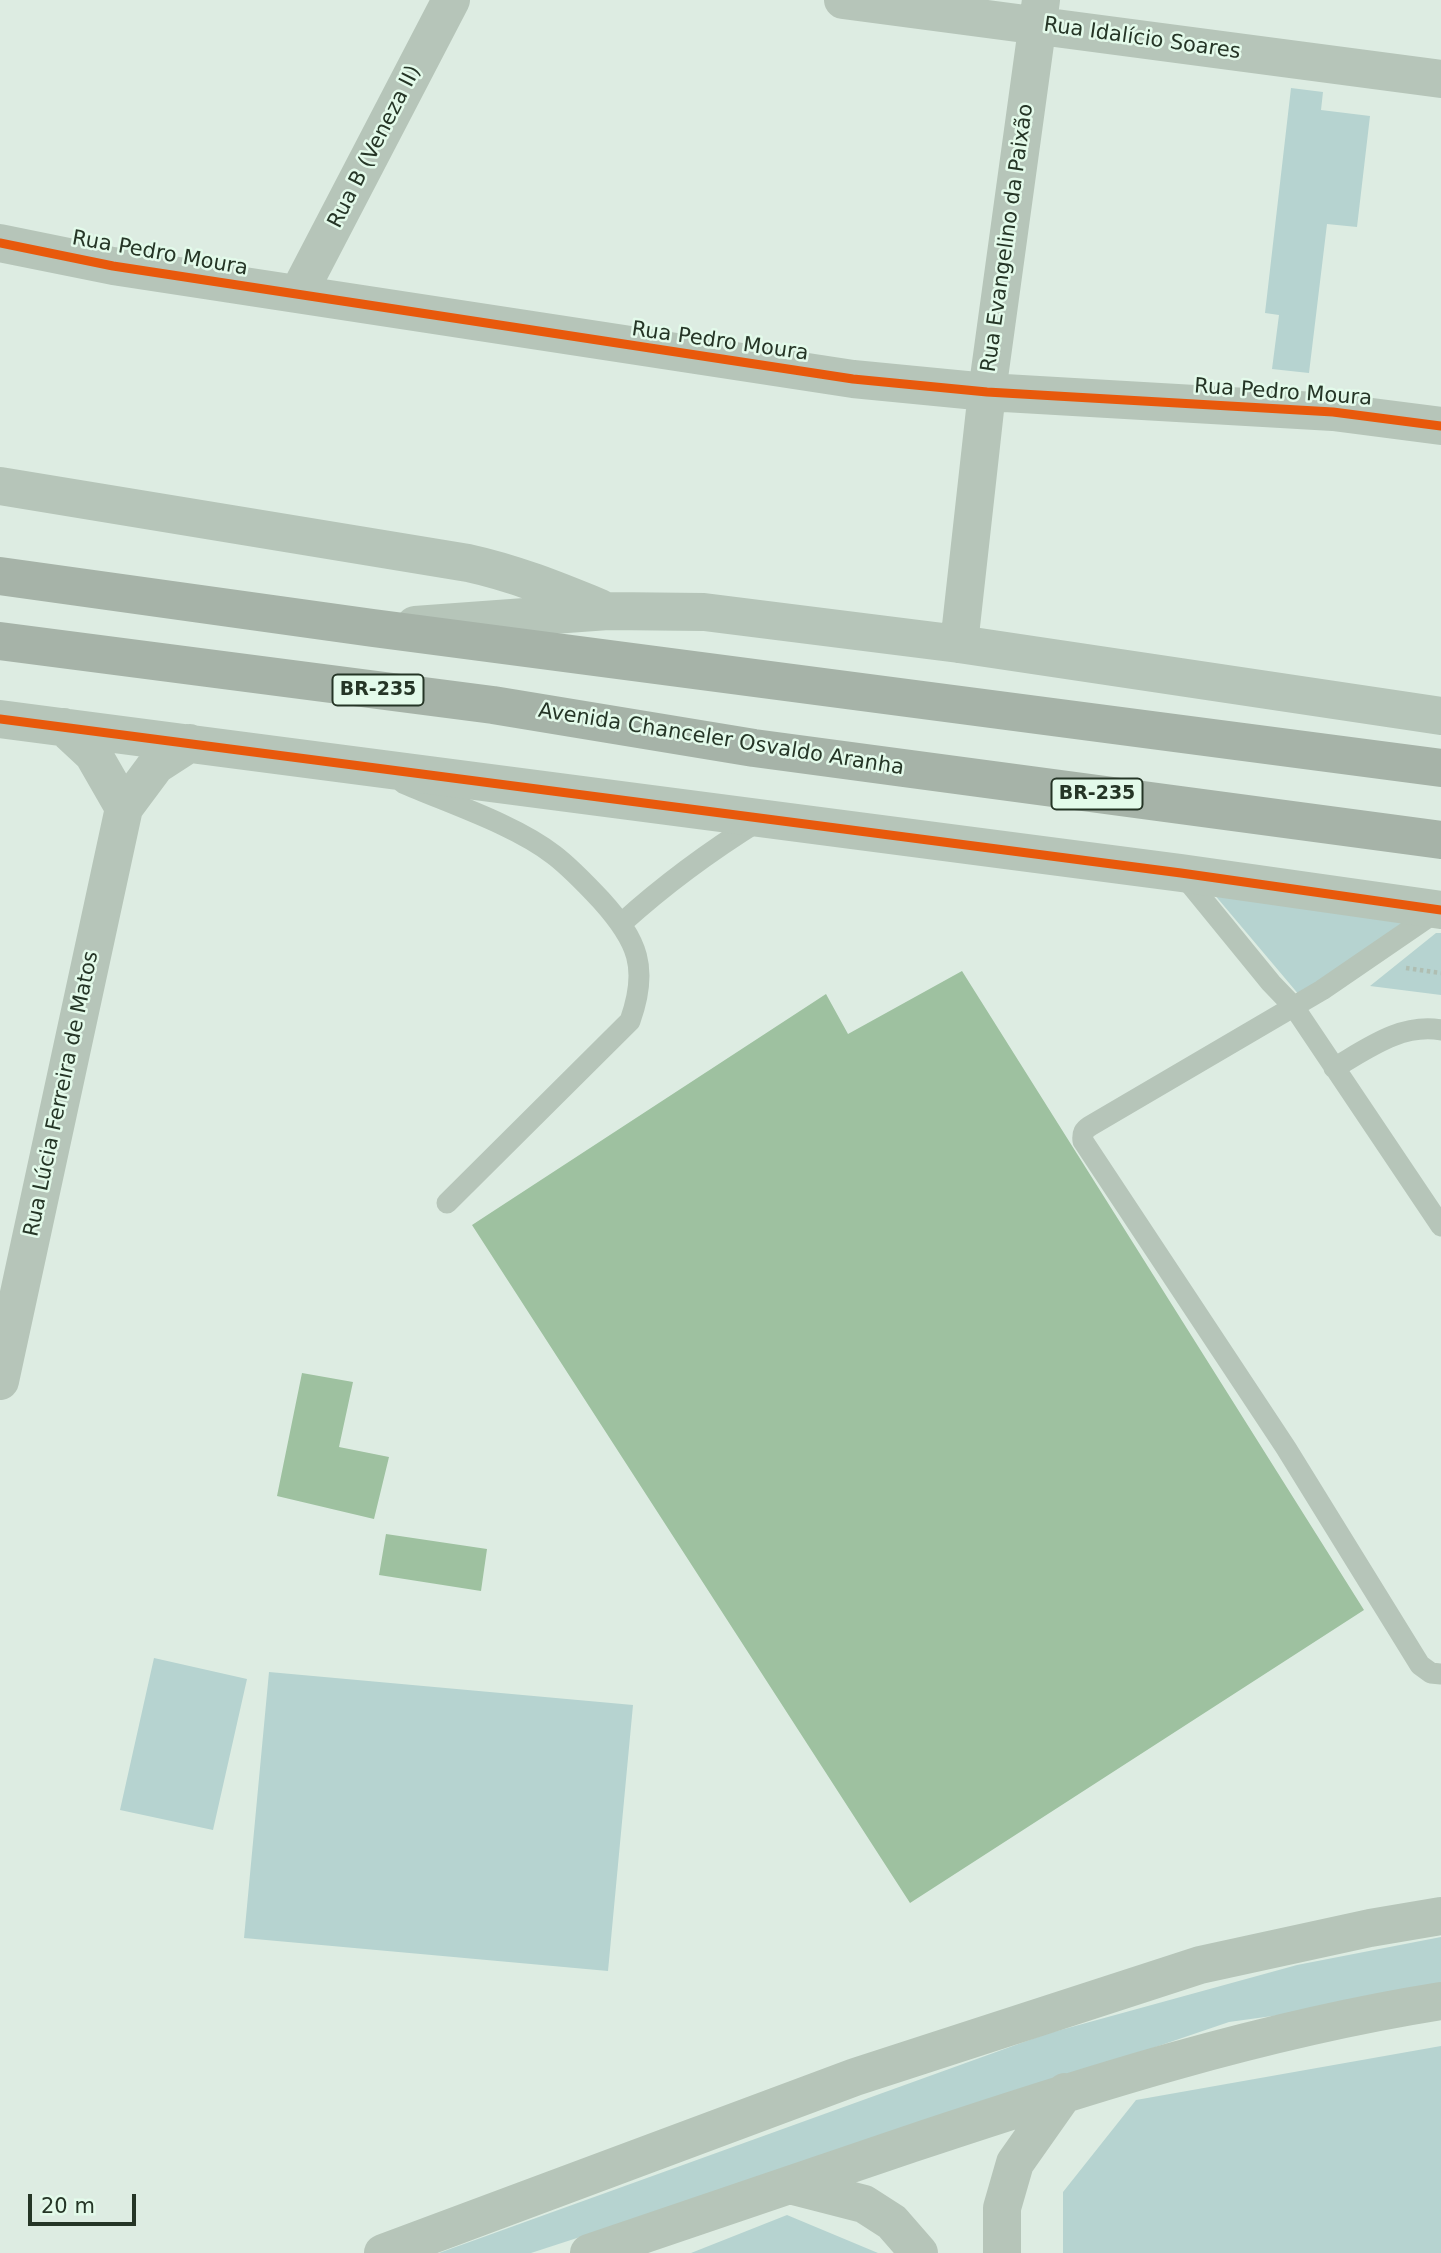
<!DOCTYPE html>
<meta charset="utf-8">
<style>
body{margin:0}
#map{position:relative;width:1441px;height:2253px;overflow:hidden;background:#ddece2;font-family:"DejaVu Sans",sans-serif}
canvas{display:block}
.scale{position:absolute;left:28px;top:2194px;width:108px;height:32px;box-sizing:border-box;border:4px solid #253526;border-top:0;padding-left:9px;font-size:21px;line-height:24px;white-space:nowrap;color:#253526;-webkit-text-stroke:5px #e3faea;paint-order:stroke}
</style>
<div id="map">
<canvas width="1441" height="2253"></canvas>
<div class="scale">20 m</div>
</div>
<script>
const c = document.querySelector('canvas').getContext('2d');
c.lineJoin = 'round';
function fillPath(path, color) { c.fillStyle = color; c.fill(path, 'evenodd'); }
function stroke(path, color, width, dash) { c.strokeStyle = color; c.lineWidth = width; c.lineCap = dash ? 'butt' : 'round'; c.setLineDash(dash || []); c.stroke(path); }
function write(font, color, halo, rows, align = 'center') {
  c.font = font + ' "DejaVu Sans",sans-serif'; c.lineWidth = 5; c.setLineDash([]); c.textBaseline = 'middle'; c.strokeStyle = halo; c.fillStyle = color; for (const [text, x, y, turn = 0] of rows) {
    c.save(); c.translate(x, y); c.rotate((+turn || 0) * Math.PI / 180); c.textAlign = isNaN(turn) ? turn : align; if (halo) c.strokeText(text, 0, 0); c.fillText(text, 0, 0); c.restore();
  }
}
const green = new Path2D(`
 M1291,88L1323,92L1321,110L1370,116L1357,227L1327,224L1309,373L1272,369L1279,315L1265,313Z
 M1208,887L1416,917L1300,996Z
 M1436,933H1441V995L1370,986Z
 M154,1658L247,1679L213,1830L120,1810Z
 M269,1672L633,1705L608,1971L244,1938Z
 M1441,1937V1989L1352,2005L1229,2022L994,2102L531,2253H439L1046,2034L1297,1965Z
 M1441,2046V2253H1063V2192L1136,2100Z
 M787,2215L878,2253H691Z`);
const building = new Path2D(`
 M962,971L1364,1610L910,1903L472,1225L826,994L848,1034Z
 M302,1373L353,1382L339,1447L389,1457L374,1519L277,1496Z
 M386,1534L487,1549L481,1591L379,1575Z`);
const path = new Path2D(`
 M1406,968L1441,973`);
const lane = new Path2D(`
 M403,783C449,803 516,825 554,855C571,868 586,884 601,900C638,941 649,968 630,1021L447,1203
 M1182,874L1271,983L1294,1007L1441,1226
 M1439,910L1322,990L1090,1126C1084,1130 1082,1133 1083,1141L1286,1448L1420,1665L1431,1673L1441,1674
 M622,923C665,884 710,851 760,820
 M1334,1068C1367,1049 1401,1023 1441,1030`);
const street = new Path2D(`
 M843,0L1441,79
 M0,243L113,266L853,379L987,392L1333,412L1441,426
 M298,294L451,0
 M0,486L468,563C514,573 556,590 600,608
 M415,625L608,611L704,612L959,644L1441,716
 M959,644L987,392L1041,0
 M0,719L1181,873L1441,910
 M64,727L93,754L124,808
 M0,1381L124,808L156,765L190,743
 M790,2185L864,2204L892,2222L919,2253
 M383,2253L855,2077L1200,1965L1370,1928L1441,1916
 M589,2253C696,2216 803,2180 910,2144C1084,2086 1259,2030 1441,2001
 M1002,2253V2208L1015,2163L1065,2092`);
const primary = new Path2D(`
 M0,576L373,628L1441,768
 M0,641L493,705L754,748L1441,840`);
const cycleway = new Path2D(`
 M0,243L113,266L853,379L987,392L1333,412L1441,426
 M0,719L1181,873L1441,910`);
const shields = [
 [378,690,91],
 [1097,794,91]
];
const shieldNames = [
 ["BR-235",378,690],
 ["BR-235",1097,794]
];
const streetNames = [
 ["Rua Idalício Soares",1142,39,8],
 ["Rua B (Veneza II)",375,147,-63],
 ["Rua Evangelino da Paixão",1008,238,-82],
 ["Rua Pedro Moura",160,254,10],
 ["Rua Pedro Moura",720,342,8],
 ["Rua Pedro Moura",1283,393,4],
 ["Avenida Chanceler Osvaldo Aranha",721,740,9],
 ["Rua Lúcia Ferreira de Matos",62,1094,-78]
];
fillPath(green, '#b6d3d0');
fillPath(building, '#9ec1a0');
stroke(path, '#afbeb2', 4.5, [3.5, 3.5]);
stroke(lane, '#b6c5b9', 21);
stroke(street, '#b6c5b9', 38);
stroke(primary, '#a6b3a8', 38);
stroke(cycleway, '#e8590c', 9);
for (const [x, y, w] of shields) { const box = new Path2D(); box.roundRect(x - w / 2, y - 15.5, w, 31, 5); c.fillStyle = '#e3faea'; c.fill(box); stroke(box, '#253526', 2); }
write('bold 19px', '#253526', null, shieldNames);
write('21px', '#253526', '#e3faea', streetNames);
</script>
